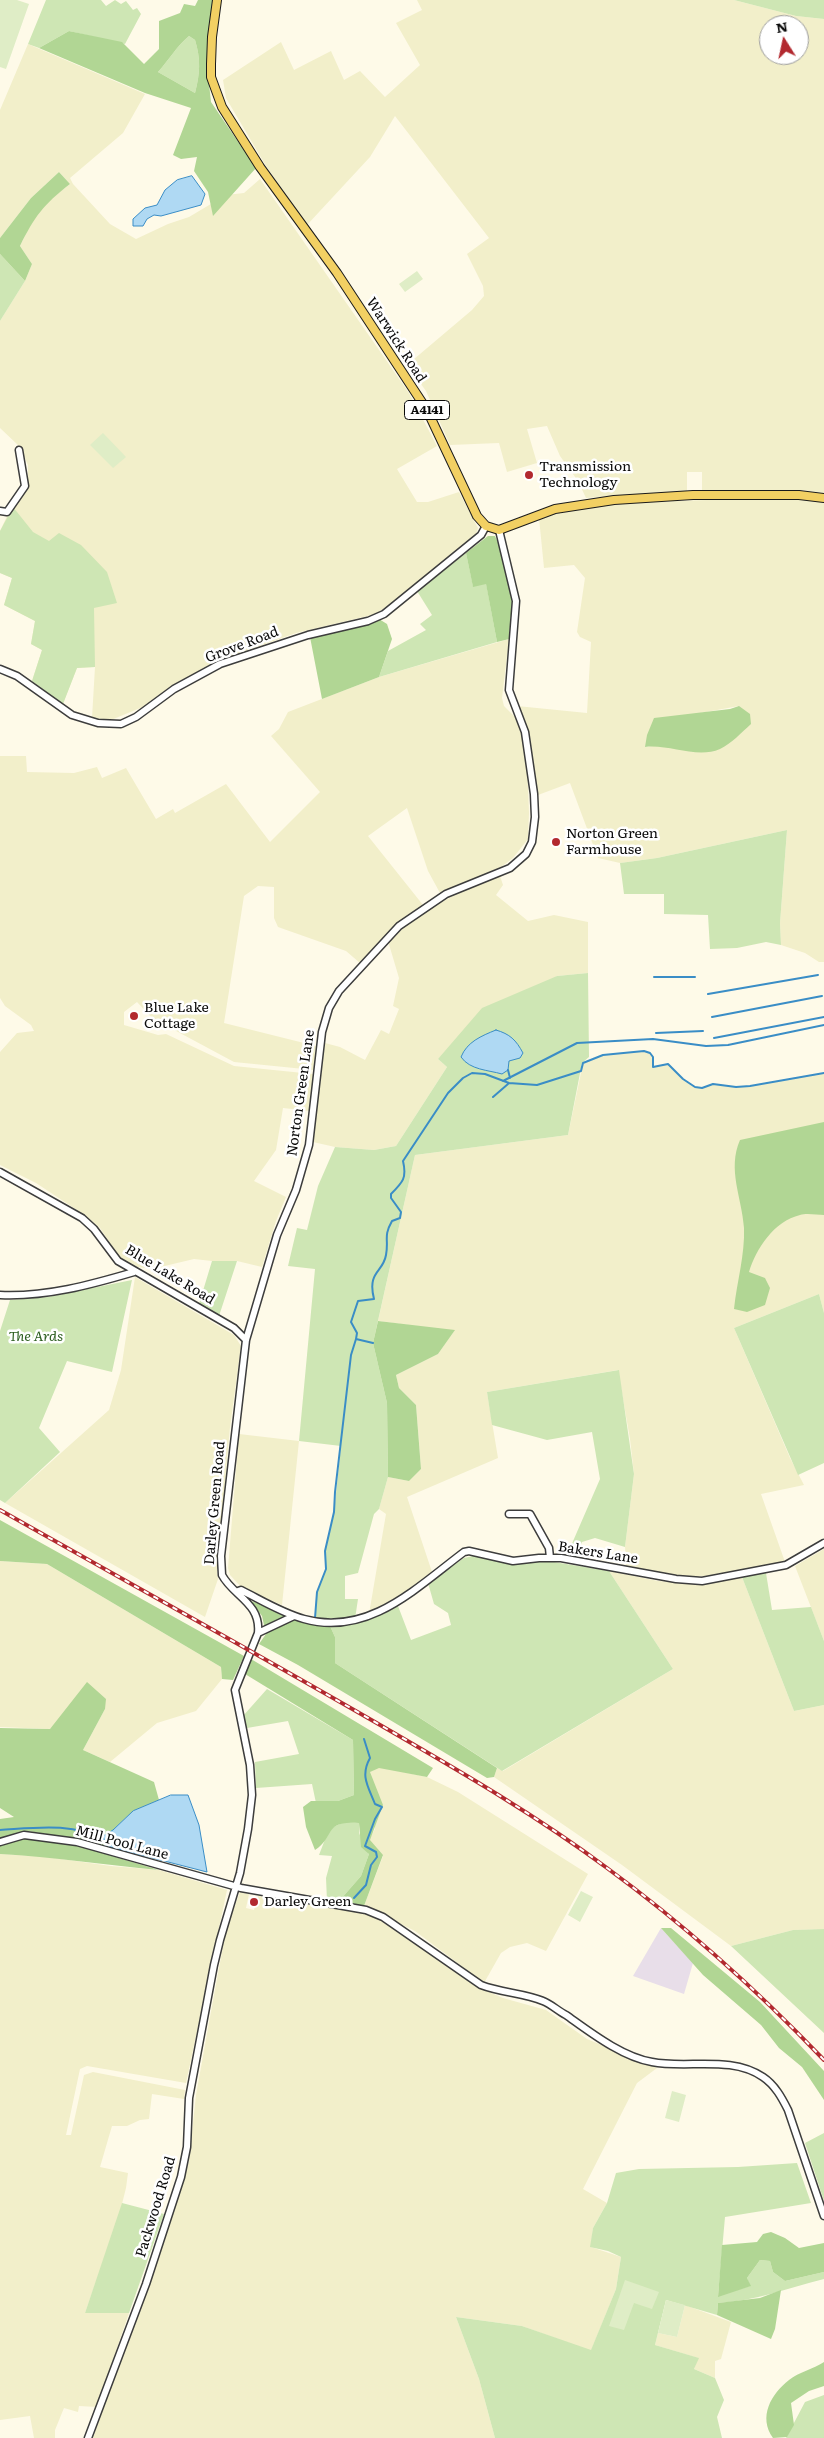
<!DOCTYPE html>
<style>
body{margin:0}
#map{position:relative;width:824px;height:2438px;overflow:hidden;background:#fefae8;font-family:Literata,serif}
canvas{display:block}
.north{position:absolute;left:759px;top:15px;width:50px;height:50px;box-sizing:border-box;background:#fff;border:1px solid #9d9d9d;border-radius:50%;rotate:350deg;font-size:14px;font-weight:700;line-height:20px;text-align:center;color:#0a0a0a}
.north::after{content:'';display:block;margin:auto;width:18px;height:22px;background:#b2292f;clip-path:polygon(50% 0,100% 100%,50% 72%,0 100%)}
</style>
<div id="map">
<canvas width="824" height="2438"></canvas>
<div class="north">N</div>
</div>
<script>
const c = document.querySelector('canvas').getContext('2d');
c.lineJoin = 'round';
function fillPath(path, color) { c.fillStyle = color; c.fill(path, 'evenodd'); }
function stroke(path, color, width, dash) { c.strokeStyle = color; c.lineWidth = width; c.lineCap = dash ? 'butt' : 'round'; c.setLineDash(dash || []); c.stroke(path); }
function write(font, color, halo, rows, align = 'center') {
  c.font = font + ' Literata,serif'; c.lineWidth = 5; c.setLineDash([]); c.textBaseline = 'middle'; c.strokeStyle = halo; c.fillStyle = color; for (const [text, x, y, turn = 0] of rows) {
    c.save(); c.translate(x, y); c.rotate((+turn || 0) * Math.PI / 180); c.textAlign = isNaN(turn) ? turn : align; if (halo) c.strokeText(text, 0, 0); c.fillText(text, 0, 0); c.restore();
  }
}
const industrial = new Path2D(`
 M661,1928L693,1963L684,1994L633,1976Z`);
const farmland = new Path2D(`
 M417,0H734L796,16L824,19V493L802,490H702V472H687V491L586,498L578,481L560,456L547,426L527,429L537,463L507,472L499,443L450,445L426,391L407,365L472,310L484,296L483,286L467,254L489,238L395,116L370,157L307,225L266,166L226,98L223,80L281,42L294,70L331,51L344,80L360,71L385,97L420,65L396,23L422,10ZM769,25H799V55H769Z
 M28,44L145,94L123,133L70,178L73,184L110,224L136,239L168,224L189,217L226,195L244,193L260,179L409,393L437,446L397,469L417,502H428L459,492L478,528L476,534L397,599L376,614L296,633L226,658L184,679L145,706L111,720L92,718L95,667L77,668L62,706L32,681L42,650L31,644L35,621L4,605L12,578L0,573V531L8,514L28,487V465L19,446L0,428V321L25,281L32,264L20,246L34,217L49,200L70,184L59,172L31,198L0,238V110Z
 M800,497L824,499V962H819L805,953L781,945L780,923L787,830L657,858L620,863L598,858L570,783L538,795L527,727L517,706L587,713L591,642L580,637L577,632L585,578L574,565L544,568L539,518L567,509L613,503ZM739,706L695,752L659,745L645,747L695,714Z
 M509,639L502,698L504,706L515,717L521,726L527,761L529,813L528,839L513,858L501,867L440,893L428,871L407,808L368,836L423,905L401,920L360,963L346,951L278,927L274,918V887L258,886L244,896L224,1023L316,1046L314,1070L234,1062L152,1018L137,1002L124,1012V1025L158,1035L166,1034L234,1066L313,1074L309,1111L283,1108L276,1150L254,1181L286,1197L276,1221L262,1267L237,1261H212L194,1259L152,1269L138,1267L137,1270L118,1255L100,1228L86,1216L36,1183L0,1165V1052L17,1033L34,1031L31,1025L5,1006L0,998V756H26L27,772L74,773L97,767L102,778L126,768L156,819L173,809L175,813L226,784L270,842L320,792L271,736L279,729L288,712L379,677Z
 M500,876L503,885L496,895L528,921L554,915L588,922V973L557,976L438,1059L447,1067L396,1146L374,1150L335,1147L313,1142L325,1043L340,1047L365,1060L381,1030L389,1034L399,1009L393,1006L399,978L388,941L405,926L436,905L470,887Z
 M644,1051L650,1053L653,1057V1067L668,1064L683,1079L695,1087L702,1088L713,1084L736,1087L750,1086L824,1073V1313L819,1294L734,1328L790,1458L804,1485L761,1494L785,1562L711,1576L676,1577L626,1567L625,1547L634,1474L630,1439L618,1370L487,1392L498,1458L407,1497L432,1572L396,1599L369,1614L386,1514L379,1509L388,1477L409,1481L421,1469L416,1405L399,1388L396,1375L438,1354L454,1331L378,1321L415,1155L568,1135L583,1063L603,1055Z
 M135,1277L234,1335L241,1346L230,1427L217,1572L218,1579L205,1617L5,1503L109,1410L121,1370Z
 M239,1434L299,1441L282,1605L243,1589L230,1575L228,1568Z
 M824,1549V1641L795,1566Z
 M0,1561L47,1564L221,1667L222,1679L196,1711L157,1723L110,1762L83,1750L105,1709V1699L50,1729L0,1727Z
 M609,1571L658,1581L703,1584L742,1577L794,1711L824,1705V1929L793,1930L731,1946L622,1865L494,1777L497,1768L503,1771L673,1669Z
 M379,1767L427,1777L458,1792L588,1874L546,1951L527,1943L510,1947L501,1953L484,1983L415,1931L364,1906L383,1856L369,1840L375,1829L369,1772Z
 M0,1854L40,1856L111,1866L159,1870L227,1890L186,2083L87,2066L80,2069L66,2135H71L84,2075L93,2072L185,2090L184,2099L152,2094L149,2119L140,2120L127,2126H112L100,2167L128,2173L126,2188L119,2216L85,2313H129L97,2407L79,2406L78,2412L64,2408L55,2430V2438H34L30,2416L0,2420Z
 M240,1892L249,1894L246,1908L254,1910L258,1896L372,1915L482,1989L503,1998L546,2010L587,2039L657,2068L637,2083L583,2189L607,2203L593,2228L591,2247L621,2257L616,2289L591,2351L522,2326L456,2317L479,2379L495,2438H93L189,2161L196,2095L210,2017L226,1930Z
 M685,2305L731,2322L721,2359L715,2361V2378L694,2369L698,2358L655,2345L658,2333L677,2337Z`);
const green = new Path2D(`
 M46,0H101L106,6L115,0L121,4L126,1L133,10L137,8L141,14L125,44L69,31L39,48L28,44Z
 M734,0H824V19L796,16Z
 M189,36L195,40C201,59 200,74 195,93L158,72C169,60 176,47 189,36Z
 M0,254L25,281L0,321Z
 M13,507L33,532L49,541L59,533L81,545L107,572L117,603L94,608L95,667L77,668L63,704L32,681L42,650L31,644L35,621L4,605L12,578L0,573V531Z
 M466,553L473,586L486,583L497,642L379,677L388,651L426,630L420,624L432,615L417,591Z
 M787,830L780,923L781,945L766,942L737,948L710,949L708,915L664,914V894H624L620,863L657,858Z
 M588,973L589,1057L582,1063L568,1135L415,1155L373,1343L387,1403L388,1477L379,1509L374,1514L358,1573L345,1576V1599H358L355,1619L315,1618L317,1592L326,1569L325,1551L334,1512L341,1446L299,1441L315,1269L288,1266L297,1228L307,1230L318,1186L335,1147L374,1150L396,1146L447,1067L438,1059L482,1008L557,976Z
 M212,1261H237L219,1316L199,1304Z
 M132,1280L112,1372L67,1361L39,1428L60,1452L5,1503L0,1500V1331L10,1300L48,1297Z
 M819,1294L824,1313V1463L798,1475L734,1328Z
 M619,1370L634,1474L625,1547L595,1538L582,1542L576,1557L567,1555L600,1479L592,1432L547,1440L492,1425L487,1392Z
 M478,1555L554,1562L609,1571L673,1669L502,1771L335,1663V1637L330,1626L360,1622L398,1606L411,1640L451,1625L448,1613L434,1604L428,1583L464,1558Z
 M766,1573L772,1610L811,1607L824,1641V1705L794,1711L742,1577Z
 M267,1689L353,1740L354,1795L338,1801L316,1803L312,1784L256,1788L255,1762L299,1754L288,1721L247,1728L243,1716Z
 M344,1822L359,1823V1833L369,1854L361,1876L340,1900L327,1901L326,1878L332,1856L319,1855L329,1829Z
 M824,1929V2033L731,1946L793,1930Z
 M824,2133V2201L805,2143Z
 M797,2163L811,2203L725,2217L718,2296L750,2286L747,2278L760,2260L770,2261L773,2272L785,2281L824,2272V2279C788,2288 755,2301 718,2303L717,2315L666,2300L655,2345L699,2358L694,2369L715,2378L724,2400L717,2417L722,2438H495L479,2379L456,2317L522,2326L591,2350L616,2289L621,2257L608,2251L590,2247L593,2228L607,2203L616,2173L639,2169L738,2167Z
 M122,2203L164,2214L129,2313H85Z
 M824,2395V2438H786L805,2402Z`);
const forest = new Path2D(`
 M198,0H215L207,65L211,102L256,168L213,216L208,192L194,171L197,157L181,159L173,155L191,108L145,93L39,48L69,31L122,42L144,64L159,49V21L180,13L184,4L195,6ZM189,36L195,40C201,59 200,74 195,93L158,72C169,60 176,47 189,36Z
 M59,172L70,184C43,205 35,216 20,246L32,264L25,281L0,254V238L31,198Z
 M488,536H495L500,547L512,602L509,639L497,642L486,584L473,587L466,553Z
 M379,619L387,624L392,639L379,677L322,699L310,637Z
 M739,706L750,714L751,724C742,732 731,744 720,749C697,759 669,744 645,747L647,735L654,718L730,709Z
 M824,1122V1215C817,1215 807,1213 800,1215C774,1221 756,1249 749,1272L765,1278L770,1288L765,1305L747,1312L734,1309C737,1281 745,1255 744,1228C742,1197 727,1170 740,1140Z
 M378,1321L455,1330L438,1354L396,1375L399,1388L416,1405L421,1469L409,1481L388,1477L387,1403L373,1343Z
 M0,1520L244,1656L233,1680L222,1679L221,1667L47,1564L0,1561Z
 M251,1601L330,1626L335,1637V1663L497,1768L494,1777L487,1778L298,1665L259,1644L266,1634L262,1616Z
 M251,1659L433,1768L427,1777L379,1768L370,1772L383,1805L370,1840L383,1855L364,1906L340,1900L361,1876L369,1854L361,1847L359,1823C323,1820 336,1836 315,1850L306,1827L303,1807L311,1801H338L354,1795L353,1740L245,1674Z
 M87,1682L106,1699L105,1709L83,1750L154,1782L159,1800L133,1811L113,1830L103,1836L106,1846L89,1841L28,1831L0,1839V1819L14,1817L0,1808V1728L50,1729Z
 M24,1837L75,1845L159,1870C105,1865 53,1857 0,1854V1845Z
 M661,1928H671L760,2002L824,2071V2100L802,2067L779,2048L761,2025L703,1975Z
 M771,2232L785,2238L799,2248L824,2243V2272L785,2281L773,2272L770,2261L760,2260L747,2278L751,2286L718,2297L722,2245L757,2242L763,2234Z
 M781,2290L775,2329L771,2339L717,2315L718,2303L760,2298Z
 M824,2362V2386L809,2391L791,2403L794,2425L787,2437L773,2438C758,2417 771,2394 789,2380C799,2372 813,2369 824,2362Z`);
const pitch = new Path2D(`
 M0,0H17L29,4L6,69L0,67Z
 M417,271L423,279L405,292L399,284Z
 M103,433L126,457L113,468L90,445Z
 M581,1891L593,1897L580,1922L568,1915Z
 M672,2091L686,2095L679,2122L665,2118Z
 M625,2280L659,2292L652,2309L634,2303L624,2330L609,2326Z
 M666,2300L685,2305L677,2337L658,2333Z`);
const water = new Path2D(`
 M192,176L205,194L201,205L161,216L154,215L147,219L143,226H133V219L145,208L157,205L165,190L177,180Z
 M496,1030C510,1034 516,1040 523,1053L520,1058L509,1061L508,1070L502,1074C488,1070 470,1070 461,1057C467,1042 481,1036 496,1030Z
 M171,1795H188L199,1825L207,1872L106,1846L103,1836L113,1830L133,1811Z`);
const stream = new Path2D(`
 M654,977H695
 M708,994L818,975
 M712,1017L822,996
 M656,1033L703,1031
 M714,1038L824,1017
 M508,1070L510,1078
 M503,1081L577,1043L653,1039L706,1046L728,1045L824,1025
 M493,1097L508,1084
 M356,1339L357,1333L351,1322L358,1301L374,1299C367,1271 383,1273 386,1255C389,1239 383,1237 392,1221L400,1218L401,1212L391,1198V1194C403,1182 407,1178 403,1161L448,1093L463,1078L472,1073L485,1074L509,1083L537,1085L581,1071L583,1063L603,1055L644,1051L650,1053L653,1057V1067L668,1064L683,1079L695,1087L702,1088L713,1084L736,1087L750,1086L824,1073
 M315,1618L317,1592L326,1569L325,1551L334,1512L335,1492L351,1355L356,1339L373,1343
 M0,1830C34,1828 73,1822 104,1840
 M354,1898L366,1885L371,1865L377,1857L376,1852L365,1846L375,1819L382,1807L375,1804C368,1786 360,1776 370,1758L364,1739`);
const minor = new Path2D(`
 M0,511L7,512L25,486L19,450
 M0,669L17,676L72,715L98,723L121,724L136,717L174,689L220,664L308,635L368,621L384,614L481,535L486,526
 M0,1172L82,1218L94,1229L118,1261L234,1328L246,1340
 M0,1295C46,1297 90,1285 134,1272
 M509,1514H530L549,1548L550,1558
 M238,1591L241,1590C261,1600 282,1613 304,1619C368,1637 416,1588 464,1552L469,1551L513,1561L539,1558H561L676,1579L702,1581L786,1565L824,1543
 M258,1633L294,1616
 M0,1842L24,1835L77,1842L241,1888L366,1910L383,1917L481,1985C502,1993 524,1993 543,2001C551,2004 558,2011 566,2015C590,2032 622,2057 652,2062C687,2069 731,2055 763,2077C775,2085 782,2098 788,2110L824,2216
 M88,2438L146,2284L181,2177L187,2147L189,2098L214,1965L220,1940L240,1873L248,1829L252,1795L250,1765L235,1690L258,1633C261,1603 233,1596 222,1575L221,1556L246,1340L277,1235L296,1190L309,1145L322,1032L329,1008L339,991L399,926L446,894L510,868L526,854L532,842L535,817L534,794L525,732L509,690L516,601L499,530`);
const major = new Path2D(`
 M217,0L212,37L211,64V77L222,107L260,167L337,273L427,410L477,516L486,526L499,530L555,509L614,500L693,495H799L824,498`);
const rail = new Path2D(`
 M0,1510C129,1583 259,1655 387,1729C463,1773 537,1816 607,1868C685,1925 757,1990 824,2060`);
const markers = [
 [529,475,5,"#b2292f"],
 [556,842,5,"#b2292f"],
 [134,1016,5,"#b2292f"],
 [254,1902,5,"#b2292f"]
];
const shields = [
 [427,410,45]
];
const shieldNames = [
 ["A4141",427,410]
];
const streetNames = [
 ["Warwick Road",396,340,57],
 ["Grove Road",242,645,-21],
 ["Norton Green Lane",301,1093,-82],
 ["Blue Lake Road",170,1275,31],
 ["Darley Green Road",215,1503,-85],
 ["Bakers Lane",598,1553,9],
 ["Mill Pool Lane",122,1843,15],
 ["Packwood Road",156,2207,-73]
];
const poiNames = [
 ["Transmission",539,467],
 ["Technology",539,483],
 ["Norton Green",566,834],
 ["Farmhouse",566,850],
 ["Blue Lake",144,1008],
 ["Cottage",144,1024],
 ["Darley Green",264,1902]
];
const parkNames = [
 ["The Ards",36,1337]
];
fillPath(industrial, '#e8dee9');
fillPath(farmland, '#f2efca');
fillPath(green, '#cee6b4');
fillPath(forest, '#b1d694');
fillPath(pitch, '#dfedc6');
fillPath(water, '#afd9f3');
stroke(water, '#3a8dc6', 1);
stroke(stream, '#3a8dc6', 2);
stroke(minor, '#3d3d3d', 9);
stroke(major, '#1b1b1b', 10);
stroke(minor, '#fff', 6);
stroke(major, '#f2d063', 8);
stroke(rail, '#b2292f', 4);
stroke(rail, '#fff', 2, [5.5]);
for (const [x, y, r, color] of markers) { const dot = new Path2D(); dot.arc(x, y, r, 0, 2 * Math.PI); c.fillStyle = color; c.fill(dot); stroke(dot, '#fff', 2); }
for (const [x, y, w] of shields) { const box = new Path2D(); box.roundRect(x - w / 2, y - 9.5, w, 19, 4); c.fillStyle = '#fff'; c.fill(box); stroke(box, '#0a0a0a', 1); }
write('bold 12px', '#0a0a0a', null, shieldNames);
write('14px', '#0a0a0a', '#fff', streetNames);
write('14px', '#0a0a0a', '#fff', poiNames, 'left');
write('italic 14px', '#2b5d1e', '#fff', parkNames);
</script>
